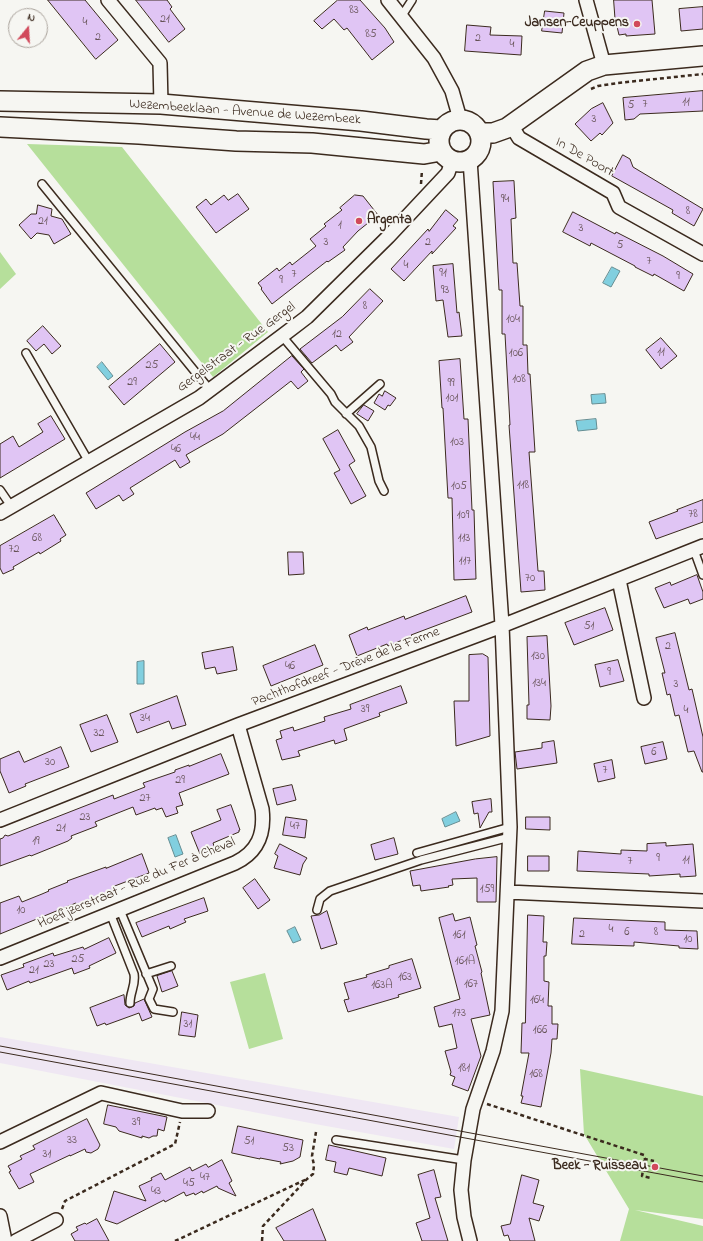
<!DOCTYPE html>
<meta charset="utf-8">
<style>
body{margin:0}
#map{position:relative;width:703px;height:1241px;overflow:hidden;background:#f6f6f2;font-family:"Indie Flower",sans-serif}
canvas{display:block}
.north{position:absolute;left:8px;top:8px;width:40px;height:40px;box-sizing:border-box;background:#f6f6f2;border:1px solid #aba49d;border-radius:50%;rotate:18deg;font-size:11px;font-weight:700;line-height:16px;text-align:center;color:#3b2a1e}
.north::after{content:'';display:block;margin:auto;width:14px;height:18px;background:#d1495b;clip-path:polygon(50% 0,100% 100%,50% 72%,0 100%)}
</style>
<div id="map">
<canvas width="703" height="1241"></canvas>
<div class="north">N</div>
</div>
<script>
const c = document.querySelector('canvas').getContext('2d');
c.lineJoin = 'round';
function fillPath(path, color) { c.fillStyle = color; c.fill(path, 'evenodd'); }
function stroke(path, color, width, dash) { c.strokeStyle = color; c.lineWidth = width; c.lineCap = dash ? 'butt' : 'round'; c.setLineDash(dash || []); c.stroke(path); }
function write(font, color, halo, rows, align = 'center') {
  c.font = font + ' "Indie Flower",sans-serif'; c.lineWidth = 4; c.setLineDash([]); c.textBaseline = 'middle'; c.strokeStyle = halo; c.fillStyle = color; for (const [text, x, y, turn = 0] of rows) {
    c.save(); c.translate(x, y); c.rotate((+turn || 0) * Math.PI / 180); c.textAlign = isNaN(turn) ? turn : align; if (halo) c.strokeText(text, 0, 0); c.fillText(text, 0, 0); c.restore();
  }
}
const built = new Path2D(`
 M0,1037L459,1117L454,1149L315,1124L0,1063Z`);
const green = new Path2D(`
 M27,144L122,147L268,332L213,377Z
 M0,252L16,274L0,289Z
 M265,973L283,1039L249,1049L230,982Z
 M580,1069L703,1096V1219L635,1210L703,1226V1241H620L629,1209L584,1134Z`);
const water = new Path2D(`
 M612,267L620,271L611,287L603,283Z
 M102,362L113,376L108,380L97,367Z
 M605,394L606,403L592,404L591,395Z
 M596,419L597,429L578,431L576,421Z
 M144,661V684H137V662Z
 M456,812L460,821L445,827L442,819Z
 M176,835L183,854L175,857L168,838Z
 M295,927L301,940L293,943L287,931Z`);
const building = new Path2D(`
 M48,0H85L118,40L96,59Z
 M136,0H167L172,7L170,9L185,29L169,42Z
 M338,0H360L385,28L394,42L372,60L347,28L344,30L334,19L322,29L314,21Z
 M614,0H652L655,34L626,36V34L619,35L615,18Z
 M703,7V29L681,31L679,9Z
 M545,11L564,13L562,33L542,31Z
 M467,25L491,27L490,35L522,36L521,55L465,51Z
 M703,91V111L640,114L634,119L625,120L623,98Z
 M603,103L613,123L602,135L600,133L591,141L575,124L591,109Z
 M623,155L630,159L633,167L703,209L694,226L672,213L673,210L612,176Z
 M514,181L516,218L511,219L513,263H517L520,306H523V345H527L528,374H530L535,452H529L538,571H544L545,590L521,592L509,425H510L505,334H502V290H499L493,182Z
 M238,194L249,209L216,233L196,207L206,199L211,205L224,195L228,200Z
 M355,195L363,196L378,215L358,231L343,247L345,250L328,262L327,261L272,304L261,289L262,288L258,283L277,268L279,271L290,262L292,265L316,246L310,239L326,226L324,224L342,210L340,208Z
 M38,205L52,209L51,216L62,219L71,234L54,244L49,235L37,233L31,239L19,225L31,214H36Z
 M446,210L458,220L453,226L456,228L432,254V251L404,281L391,269L428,229L429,231Z
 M573,212L615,234L616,232L663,256L693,274L684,291L654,274L653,276L635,267V266L591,243L590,246L563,232Z
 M453,264L457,313L459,312L462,336L448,337L443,300L436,301L433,266Z
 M370,289L383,301L349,337L353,342L341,351L336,345L312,363L300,349L342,317Z
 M43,326L61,346L52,354L44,344L36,351L27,341Z
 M661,338L677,356L661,369L646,350Z
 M160,344L175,362L124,405L109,387Z
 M292,356L304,369L301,372L308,381L298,389L291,381L223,434L186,455L190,462L180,468L175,460L130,488L134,494L123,501L119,495L96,509L86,493L185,432L223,411Z
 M460,359L464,419H468L472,510H474L476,579L454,580L452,498H448L443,408H442L439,361Z
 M385,391L396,398L390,406L388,405L385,410L374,403L379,394L382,396Z
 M364,405L374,411L368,421L357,414Z
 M51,416L65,439L0,478V444L13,436L19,447L43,432L38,424Z
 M338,430L355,461L349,465L366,496L351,504L334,473L340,470L323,439Z
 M703,500V522L656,539L649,522L678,511L677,510Z
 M54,515L66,535L60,539L61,541L40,554L39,552L13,567L14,569L3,574L0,568V546Z
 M288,552H303L304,574L289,575Z
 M697,575L703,592V599L690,604L688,599L664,608L655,588L670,582L671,585Z
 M466,596L472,612L411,635L412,636L388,646L387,644L357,656L349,635L367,627L368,630L404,616L405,619Z
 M605,608L613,630L574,645L565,623Z
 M675,633L689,690L692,689L703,737V772H702L694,751L688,752L679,715L675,716L670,694L667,695L662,673H665L656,638Z
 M547,636L551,706L550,720L527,719V705H529L527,637Z
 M315,645L323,665L271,686L263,666Z
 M233,647L237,670L217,674L215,667L205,669L202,653Z
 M483,654L488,657L490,736L456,746L454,701H469V655Z
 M618,660L624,681L600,687L595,665Z
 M401,686L407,703L379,713L380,716L344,729L347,740L335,744L334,740L298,751L300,756L282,760L276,740L282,738L280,731L293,727L294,731L325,721L324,717L351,709L350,705Z
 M177,696L186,725L172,729L169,721L137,733L130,714Z
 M107,715L118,742L91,752L80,725Z
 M554,741L557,763L517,769L515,752L542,748V743Z
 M663,742L667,759L645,764L641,747Z
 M61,747L69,767L25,784L26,786L9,793L0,771V759L19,751L24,762Z
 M221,754L229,774L179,793L183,805L176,807L178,813L166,817L162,808L156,810L155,808L136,815L133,807L95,822L97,826L71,836L72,838L68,841L31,856L30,855L0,866V839L3,838L5,835L8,836L113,795L114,799L145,787L143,783L175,772V770L189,765V766Z
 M612,760L615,778L598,782L594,764Z
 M292,785L296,800L277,805L273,789Z
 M491,799L492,812H489L480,828L478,813L474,814L472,802Z
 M231,805L240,830H239V832L213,843L215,849L200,854L191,832L221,820L217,810Z
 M286,817L307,820L305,838L283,835Z
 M526,817H550V830L526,829Z
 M394,838L398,854L375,860L371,845Z
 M666,843V846L693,844L696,876L680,877V874L649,876V874L577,871L578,851L621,854V850L647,851V844Z
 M280,844L307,858L303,864L300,875L274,868L278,856L275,854Z
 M142,854L149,873L112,887L114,891L76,905V903L0,934V903L19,896L22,902L42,894L49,891L48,890L68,882L67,881L106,867V868Z
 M528,856H549V871H528Z
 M497,857L496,902H477V878L452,879L453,885L448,886L449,887L421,891L420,885L413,886L410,871L475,859Z
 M255,879L270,900L258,909L243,888Z
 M204,898L208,911L184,919L186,922L170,929L169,926L142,937L136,923Z
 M327,911L337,944L321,949L311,916L319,915Z
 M453,914L455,921L470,917L477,945L475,946L482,972L481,973L490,1015L471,1019L481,1056L468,1091L452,1085L455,1077L450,1075L451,1072L445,1051L457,1048L452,1024L439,1027L434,1007L460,999L439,918Z
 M528,915L544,916L543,942H547L546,956H544V981L549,982L548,1006H552V1024H558L557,1039H552L551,1053L541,1107L521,1103L523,1096H521L529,1053H521L522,1023H525Z
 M574,918L665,922V930L697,931L698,949L679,948V946L634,942V946L572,944Z
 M109,938L116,953L89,966L90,968L74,974L72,968L30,983L29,981L7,990L1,975L24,967L23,964L53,953L54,956L83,947L84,949Z
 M412,959L421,988L398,995L399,997L348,1012L344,1000L349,999L344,983L367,977L366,975L389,968V966Z
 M172,971L178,986L162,992L157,976Z
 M124,995L125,1005L129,1008L134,1006L135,1003L144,999L152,1017L142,1021L139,1013L106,1025L105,1023L97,1026L90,1008Z
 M182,1012L198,1015L195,1037L179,1035Z
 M108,1105L167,1117L164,1131L158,1129L157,1136H153L149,1138L142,1136V1138L119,1131L116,1127L104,1124Z
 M87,1119L100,1145L98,1149L91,1153L86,1152L85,1149L70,1156V1155L30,1174L34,1182L19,1189L9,1172L11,1171L8,1166L22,1159L20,1156L35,1149L33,1146Z
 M238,1126L303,1140L300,1157L293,1161L280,1164L281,1162L260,1158V1159L232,1153Z
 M329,1145L386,1158L382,1176L349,1168L347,1175L334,1172L336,1162L326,1160Z
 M222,1160L232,1181L229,1183L236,1196L218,1188L217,1186L203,1193L202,1191L195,1195L194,1193L186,1196L184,1192L165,1202L164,1200L117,1224L105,1220L114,1191L146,1201L139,1186L152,1180L151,1178L161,1173L165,1180L190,1167L192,1171L206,1164L208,1167Z
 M434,1170L441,1197L435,1198L448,1241H422L416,1223L430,1218L418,1175Z
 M522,1175L539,1180L533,1203L544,1206L539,1221L529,1218L535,1241H510L508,1235L504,1236L501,1226L510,1224Z
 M313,1209L326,1241H284L276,1228Z
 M97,1219L109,1241H75L71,1234L78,1230L76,1227L85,1223L86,1224Z`);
const path = new Path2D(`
 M591,89L598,86L618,83L703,74
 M421,184L422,170
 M487,1104L644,1155L645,1159L654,1161
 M645,1159L642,1176L651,1178
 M62,1209L65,1201L175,1144L180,1122
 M175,1241L307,1179
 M262,1241L263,1226L307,1179L313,1174L314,1165L312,1156L316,1132`);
const service = new Path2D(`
 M401,17L412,0
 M42,184L210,390
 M282,336L331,394L335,402L359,426L371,447L379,481L384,491
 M26,353L89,462
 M346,414L380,384
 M0,490L11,506
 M694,550L703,575
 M417,853L510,827
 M120,910L153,989L149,999L154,1009L173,1012
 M317,910L320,899L330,891L421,860L510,837
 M110,913L134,974C136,985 130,992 130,1003
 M146,974L171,966
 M336,1140L464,1160`);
const minor = new Path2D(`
 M108,0L160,63L161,104
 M388,0L434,58L452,91L460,119
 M586,0L604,65
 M511,125L519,138L613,193L619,207L703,254
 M470,160L502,625L510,827L502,1011L493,1051L473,1109L464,1160L461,1190L464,1217L470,1241
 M0,513L199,398L282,336L307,317L388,237L448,173L452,161
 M619,580L644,698
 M0,820L238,725L494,629L703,546
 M508,892L703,901
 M0,958L235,863C258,852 265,834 262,809L238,725
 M0,1142L101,1093L182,1111H208
 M0,1216L5,1241
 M16,1241L56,1220`);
const secondary = new Path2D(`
 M0,101L161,104L361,121L426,129L441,130
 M439 141a21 21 0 1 1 42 0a21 21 0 1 1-42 0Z
 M0,127L139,134L236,141L312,143L424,154L441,151
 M480,133H493L507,128L587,71L604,65L703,56`);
const tram = new Path2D(`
 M0,1046L703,1176
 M0,1052L703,1182`);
const markers = [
 [637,24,4,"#d1495b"],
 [359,221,4,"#d1495b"],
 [655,1167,4,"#d1495b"]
];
const numberNames = [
 ["83",354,11],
 ["21",165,20],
 ["4",85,23],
 ["85",371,35],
 ["2",98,38],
 ["2",478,39],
 ["4",512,45],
 ["11",686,103],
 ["7",645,105],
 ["5",631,106],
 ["3",594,120],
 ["94",505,200],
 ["8",688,212],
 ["21",43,222],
 ["1",340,226],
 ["3",581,229],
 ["3",326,243],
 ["2",428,243],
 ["5",620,246],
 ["7",649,262],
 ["4",406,266],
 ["91",443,274],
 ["7",294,275],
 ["9",678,277],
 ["9",281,281],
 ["93",445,291],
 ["8",365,307],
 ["104",513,320],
 ["12",337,335],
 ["11",661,353],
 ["106",516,354],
 ["25",152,366],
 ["108",519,380],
 ["29",132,383],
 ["99",451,384],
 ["101",452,399],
 ["44",195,438],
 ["103",457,443],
 ["46",176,450],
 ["118",523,486],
 ["105",459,487],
 ["78",693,515],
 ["109",463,516],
 ["68",37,539],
 ["113",464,539],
 ["72",14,550],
 ["117",465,562],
 ["70",530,579],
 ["51",589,627],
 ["2",668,647],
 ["130",538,657],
 ["46",290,667],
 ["9",609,673],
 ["134",539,684],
 ["3",676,685],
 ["39",365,710],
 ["4",686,711],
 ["34",145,719],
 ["32",99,734],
 ["6",654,753],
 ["30",50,763],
 ["7",605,771],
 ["29",180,781],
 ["27",145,799],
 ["23",85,818],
 ["47",295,827],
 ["21",61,829],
 ["19",36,842],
 ["9",658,859],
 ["11",686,861],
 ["7",630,862],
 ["159",487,890],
 ["10",21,911],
 ["4",611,930],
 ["6",627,933],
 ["8",656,933],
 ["2",582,935],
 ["161",459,936],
 ["10",688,940],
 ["25",78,960],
 ["161A",465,962],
 ["23",49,965],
 ["21",34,971],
 ["163",405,978],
 ["167",471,985],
 ["163A",382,986],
 ["164",537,1001],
 ["173",459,1014],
 ["31",188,1025],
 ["166",540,1031],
 ["181",464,1069],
 ["168",536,1075],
 ["39",136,1123],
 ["33",72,1141],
 ["51",249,1142],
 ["53",288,1149],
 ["31",47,1155],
 ["47",205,1178],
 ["45",189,1184],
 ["43",156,1192]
];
const poiNames = [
 ["Jansen-Ceuppens",629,24],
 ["Argenta",367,221,"left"],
 ["Beek - Ruisseau",647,1167]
];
const streetNames = [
 ["Wezembeeklaan - Avenue de Wezembeek",245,113,4],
 ["In De Poort",584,158,30],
 ["Gergelstraat - Rue Gergel",237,348,-36],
 ["Pachthofdreef - Drève de la Ferme",346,668,-21],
 ["Hoefijzerstraat - Rue du Fer à Cheval",137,884,-23]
];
fillPath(built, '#efe7f3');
fillPath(green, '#b6df9b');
fillPath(water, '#81cfdf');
stroke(water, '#658d92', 1);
fillPath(building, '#e0c5f4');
stroke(building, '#3b2a1e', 1);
stroke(service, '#3b2a1e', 10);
stroke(minor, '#3b2a1e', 16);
stroke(secondary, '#3b2a1e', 22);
stroke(path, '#3b2a1e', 2.5, [4, 3]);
stroke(service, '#f6f6f2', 7);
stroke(minor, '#f6f6f2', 13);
stroke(secondary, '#f6f6f2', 19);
stroke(tram, '#3b2a1e', 1);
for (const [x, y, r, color] of markers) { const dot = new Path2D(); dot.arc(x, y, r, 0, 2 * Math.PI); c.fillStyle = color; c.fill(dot); stroke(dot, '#f6f6f2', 1.5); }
write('12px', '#645154', null, numberNames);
write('bold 14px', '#3b2a1e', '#f6f6f2', poiNames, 'right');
write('14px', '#3b2a1e', '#f6f6f2', streetNames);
</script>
